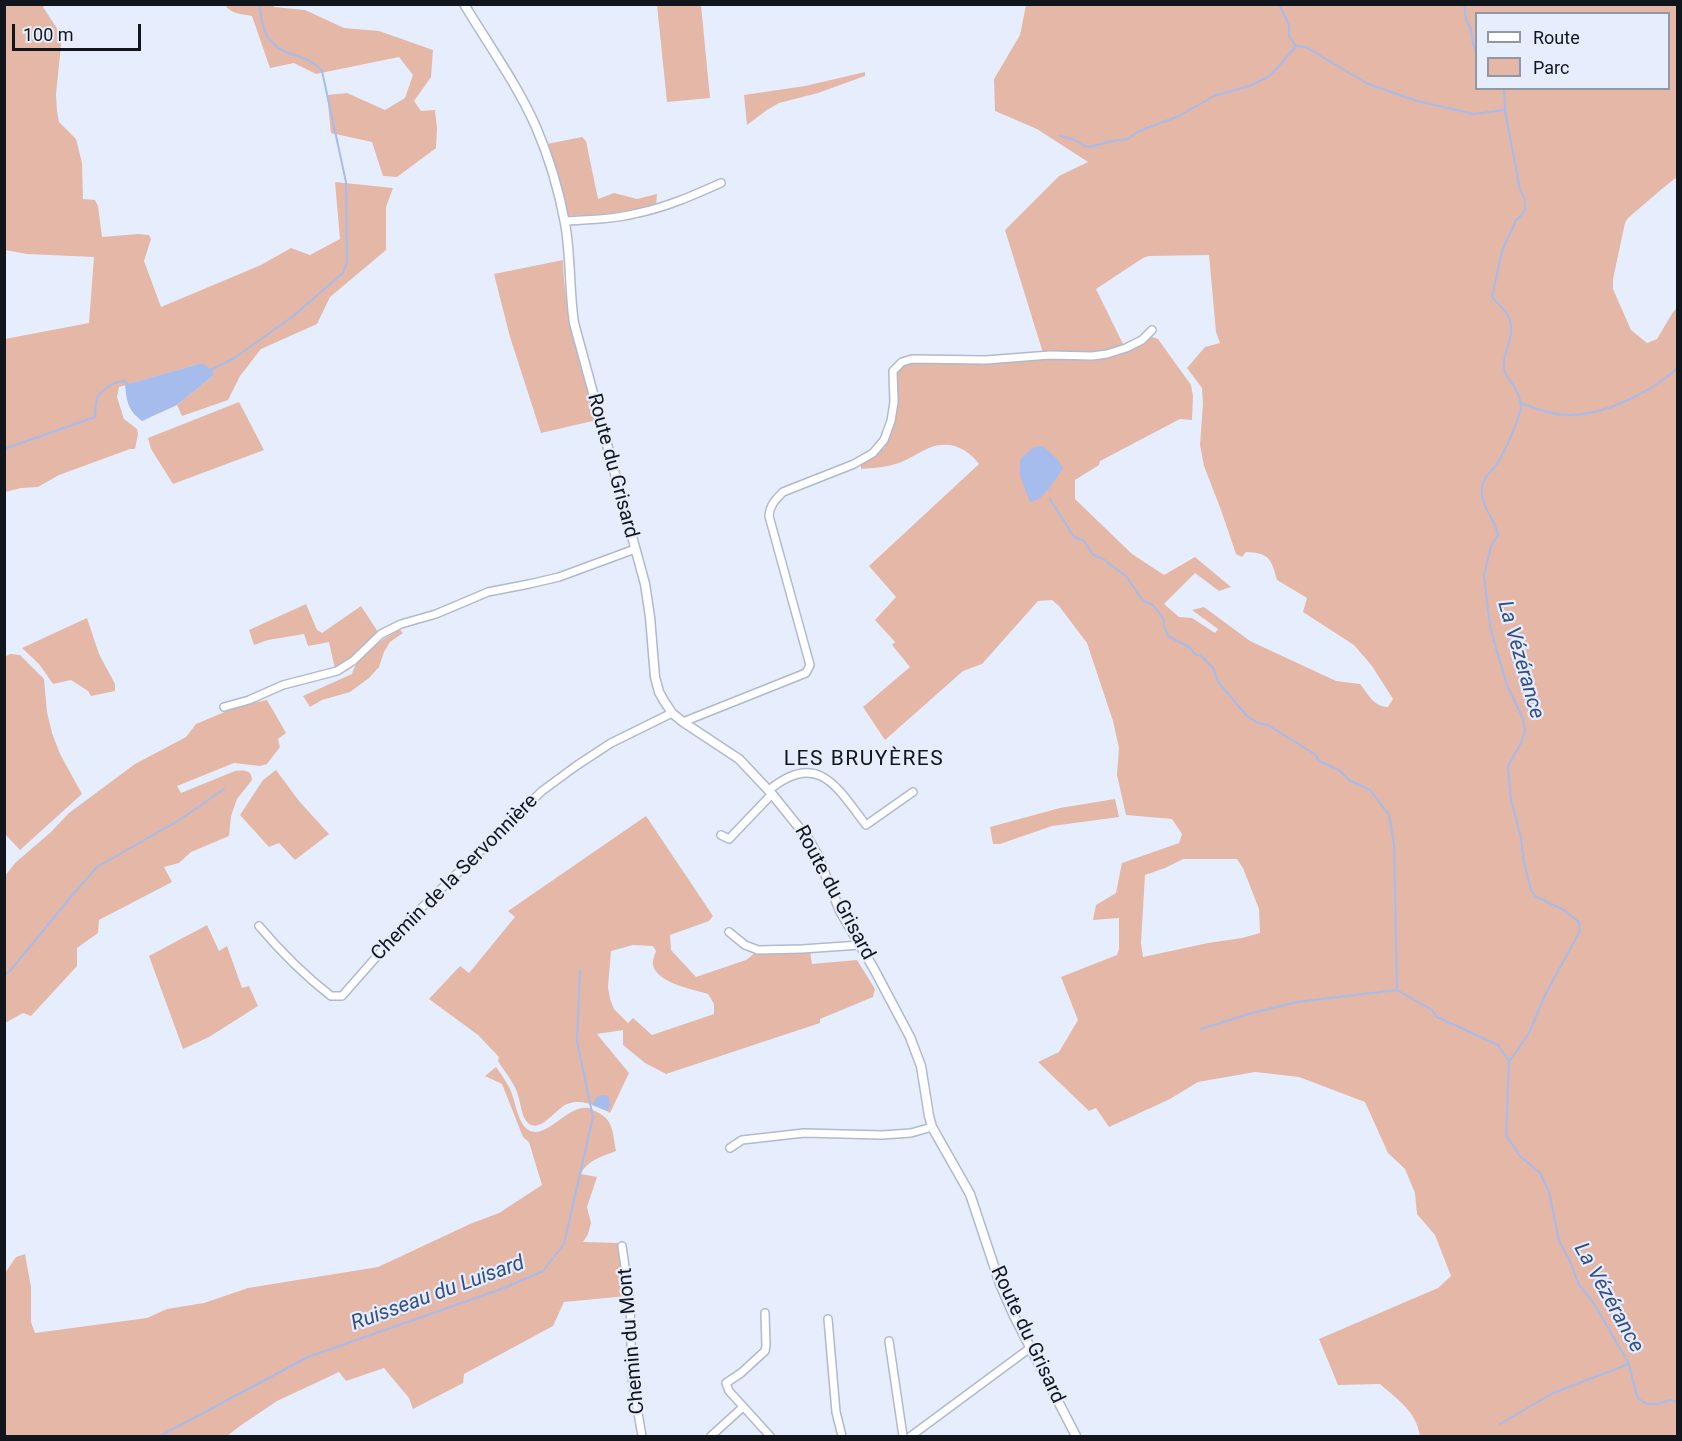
<!DOCTYPE html>
<meta charset="utf-8">
<style>
body{margin:0}
#map{position:relative;width:1682px;height:1441px;overflow:hidden;background:#e6eefe;font-family:Roboto,sans-serif}
canvas{display:block}
.frame{position:absolute;inset:0;border:6px solid #11151c;pointer-events:none}
.legend{position:absolute;left:1475px;top:12px;width:195px;height:78px;box-sizing:border-box;background:#e6eefe;border:2px solid #9197a4;margin:0;padding:8px 10px;list-style:none;font-size:18px;color:#11151c}
.legend li{display:flex;align-items:center;gap:12px;height:30px}
.legend b{width:30px;border:2px solid #9197a4}
.scale{position:absolute;left:12px;top:24px;width:129px;height:27px;box-sizing:border-box;border:3px solid #11151c;border-top:0;padding-left:8px;font-size:18px;line-height:21px;white-space:nowrap;color:#11151c;-webkit-text-stroke:4px #e6eefe;paint-order:stroke}
</style>
<div id="map">
<canvas width="1682" height="1441"></canvas>
<div class="frame"></div>
<ul class="legend">
<li><b style="height:8px;background:#fff"></b>Route</li>
<li><b style="height:16px;background:#e5b7a7"></b>Parc</li>
</ul>
<div class="scale">100 m</div>
</div>
<script>
const c = document.querySelector('canvas').getContext('2d');
c.lineJoin = 'round';
function fillPath(path, color) { c.fillStyle = color; c.fill(path, 'evenodd'); }
function stroke(path, color, width, dash) { c.strokeStyle = color; c.lineWidth = width; c.lineCap = dash ? 'butt' : 'round'; c.setLineDash(dash || []); c.stroke(path); }
function write(font, color, halo, rows, align = 'center') {
  c.font = font + ' Roboto,sans-serif'; c.lineWidth = 4.5; c.setLineDash([]); c.textBaseline = 'middle'; c.strokeStyle = halo; c.fillStyle = color; for (const [text, x, y, turn = 0] of rows) {
    c.save(); c.translate(x, y); c.rotate((+turn || 0) * Math.PI / 180); c.textAlign = isNaN(turn) ? turn : align; if (halo) c.strokeText(text, 0, 0); c.fillText(text, 0, 0); c.restore();
  }
}
const green = new Path2D(`
 M4,5H45L43,7L62,36L56,94L57,111L59,122L76,139L82,163L83,199L95,200L98,206L102,237L138,234L149,235L151,239L144,261L161,307L261,265L291,248L310,255L340,239L335,182L393,188L386,207V250L330,297L317,324L261,349L240,376L228,400L182,416L177,405L213,376L202,363L119,387L117,397L124,419L137,429L138,434L135,449H130L59,475L38,487L21,488L5,492V339L89,323L94,257L27,254L5,250Z
 M225,5H273L274,7L305,10L344,28L379,31L433,50L431,77L414,101L421,111L435,110L437,128L436,148L397,177L383,176L372,142L331,133L327,95L347,93L385,110L405,98L413,75L399,57L316,74L294,63L270,68L252,16C242,14 231,14 225,5Z
 M657,5H701L710,98L667,102Z
 M1026,5H1677V177L1663,188L1628,218L1625,223L1613,279V289L1631,330L1647,343L1657,339L1673,312L1677,308V1436H1420C1416,1411 1398,1400 1380,1384L1338,1385L1319,1339L1438,1288L1451,1276L1435,1235L1417,1214L1415,1193L1405,1169L1388,1153L1365,1102L1299,1077L1255,1072L1198,1082L1170,1099L1109,1127L1096,1108L1089,1111L1038,1062L1059,1052L1078,1020L1061,977L1117,955L1119,949V918L1093,920L1096,905L1116,893L1122,863L1179,843L1182,834L1172,819L1126,815L1117,775L1119,748L1113,721L1087,643L1059,606L1052,600L1038,601L982,664L963,671L885,740L863,707L910,667L892,645L895,642L875,620L896,597L869,566L979,464C967,448 949,440 929,448C919,452 910,459 899,463C887,467 874,468 861,469V465L885,447L897,412L896,376C899,367 905,365 913,362L1063,359L1097,360L1126,352L1152,337L1158,339L1191,385L1193,396L1192,420L1180,419L1100,461L1099,465L1075,480V499L1132,554L1164,575L1195,557L1231,587L1219,591L1195,573L1164,604L1179,617L1192,618L1215,633L1218,629L1192,610L1204,607L1250,641L1336,681L1360,684C1368,694 1374,707 1388,707L1393,699L1372,666L1354,645L1303,612L1307,598L1277,580C1271,558 1269,553 1246,552L1242,557L1236,554L1221,510L1204,466L1200,445L1203,404L1202,388L1187,368L1205,347L1220,343L1216,332L1209,255L1149,256L1143,258L1096,289L1124,346L1104,352L1043,353L1005,230L1059,176L1088,162L1037,129L995,111L994,79L1020,35ZM1476,14H1668V88H1476ZM1183,859H1237L1243,868L1259,909L1260,933L1242,938L1208,943L1143,957L1141,943L1145,875L1165,868Z
 M865,72V76L818,93L779,103L767,110L747,125L744,95L805,86Z
 M582,137L586,141L598,199L614,193L637,199L657,194L656,206C627,213 598,215 568,216L547,144Z
 M563,260C564,316 582,367 597,420L541,433L510,337L494,274Z
 M239,402L264,450L173,484L151,449L148,438Z
 M306,604L317,630L322,633L361,606L378,632L355,656L335,669L329,642L308,646L304,634L268,640L254,645L249,630Z
 M87,618L99,654L115,684V691L91,696L88,691L71,680L53,684L39,664L22,648Z
 M400,630L403,633L390,642L384,652L379,667L369,678L350,692L322,700L310,707L303,696L352,674C358,654 382,639 400,630Z
 M10,654L20,655L44,679L47,712L52,733L60,754L82,794L20,850L4,833V657Z
 M267,700L286,733L278,739L280,747L267,764L260,766L234,763L177,786L181,793L235,771C244,770 252,770 252,780L237,799L231,816L229,836L191,852L179,863L164,867L172,882L99,920L98,933L77,948V966L31,1016L23,1013L5,1023V876L15,863L51,832L69,813L135,764L186,737L196,724L239,706Z
 M276,770L299,801L329,834L295,860L279,843L269,847L240,815L263,780Z
 M1115,799L1119,817L1052,826L1000,844H993L990,827L1060,808Z
 M646,816L713,916L709,921L670,935L671,950L696,977L746,960L755,953L762,954L810,951L812,964L857,960L875,989L873,997L820,1019V1023L666,1074L645,1063L623,1045V1030L597,1034L629,1073L610,1113C598,1106 581,1098 567,1104C556,1108 537,1139 525,1119C521,1112 520,1100 517,1092C513,1081 504,1071 498,1061L499,1057L478,1035L429,999L460,966L469,973L515,917L508,911ZM633,945L653,946L656,951C655,955 652,960 653,965C657,983 692,989 708,994L714,1004V1014L652,1035L633,1018L628,1023L614,1009L610,999L608,987L611,951Z
 M207,925L219,951L227,946L242,988L249,986L258,1006L209,1037L183,1049L149,956Z
 M496,1067C501,1074 505,1080 509,1087C515,1098 517,1121 527,1129C545,1143 566,1104 589,1108C592,1109 594,1111 597,1112C603,1115 607,1118 610,1124C614,1132 614,1143 616,1151C603,1156 586,1161 581,1174L597,1177L587,1207L591,1223L588,1234L583,1242L618,1243L627,1296L564,1302L553,1326L464,1374L463,1383L413,1409L409,1398L384,1368L346,1381L339,1372L277,1401L240,1426L227,1436H5V1273L16,1257L25,1254L31,1287V1322L35,1333L147,1318L167,1309L204,1303L248,1288L378,1267L470,1224L499,1213L542,1185L529,1142L523,1137L502,1084L485,1076Z`);
const water = new Path2D(`
 M202,363L213,371V376L177,405L142,421C128,410 127,403 125,385Z
 M1043,446L1058,460L1063,468C1055,479 1045,500 1030,502L1020,476V459L1034,447Z
 M601,1095H606L609,1098L610,1106L607,1111L592,1105L596,1098Z`);
const stream = new Path2D(`
 M1279,4L1289,25V36L1296,46L1306,47L1366,83L1417,101L1474,114L1505,110
 M1464,4L1466,20L1471,29L1473,44L1476,51
 M1504,88L1505,110L1520,190L1525,199V210L1522,215L1516,220L1502,251L1492,297C1497,303 1504,308 1507,314C1519,336 1502,347 1504,368C1505,376 1511,381 1515,388C1517,392 1521,400 1521,405C1521,413 1514,429 1511,436C1508,445 1503,453 1499,461C1493,471 1483,476 1482,488C1480,508 1495,517 1498,535L1491,546L1484,576L1490,627L1507,685L1523,719L1525,731L1521,743L1508,766L1511,800L1521,838L1524,862L1531,890L1535,896L1564,910L1579,922L1580,931L1545,995L1529,1033L1509,1062L1506,1135L1520,1156L1540,1173L1549,1191L1559,1241L1569,1259L1579,1285L1593,1302L1629,1364L1636,1393L1639,1399L1647,1404H1657L1671,1400L1678,1403
 M1060,136L1075,140L1084,146L1090,147L1116,140H1126L1139,131L1179,116L1214,96L1249,86L1266,78L1272,74L1296,46
 M210,370L233,359L292,317L343,273L347,262L346,182L322,71C313,61 307,59 294,55C266,46 263,32 259,4
 M1520,403C1532,407 1545,412 1557,414C1598,420 1648,394 1678,368
 M4,449L95,417C96,401 94,396 109,386C114,383 118,381 124,381L130,386
 M1050,499L1074,537L1084,541L1093,555L1103,559L1126,576L1141,598L1145,602L1152,604L1164,619V626L1168,636L1189,647L1195,654L1201,656L1213,668L1218,682L1247,716L1258,723L1268,725L1316,755L1319,761L1339,770L1349,780L1370,790L1389,815L1394,844L1397,990L1432,1010L1437,1017L1498,1045L1509,1061
 M4,975L10,971L74,893L97,867L181,819L224,789
 M1201,1029L1252,1013L1297,1002L1397,990
 M1500,1424L1553,1393L1629,1364
 M160,1436L308,1357L504,1288L543,1271L564,1244L593,1117L577,1041L580,970`);
const minor = new Path2D(`
 M565,221C589,220 615,219 638,213C667,207 694,195 721,183
 M224,707L249,700L283,685L337,671L353,661L381,634L401,624L436,614L488,592L529,584L559,577L635,549
 M683,722L806,673L810,665L769,516C770,505 775,500 783,492L854,464L873,453L884,440L891,421L894,402L893,371L902,362L912,359L986,360L1050,355L1092,356L1107,354L1126,348L1142,340L1152,330
 M769,790C818,750 837,787 866,825L913,792
 M721,835L729,839L772,794
 M259,926C281,952 304,975 331,996H342L407,922L542,791L576,766L611,743L672,713
 M729,932L745,945L758,950L802,949L860,945
 M730,1148L742,1140L804,1133L882,1135L911,1133L932,1127
 M622,1246L630,1302L632,1378L642,1436
 M765,1313L766,1346L765,1351L741,1373L726,1383L729,1391L770,1436
 M828,1319L836,1412L842,1436
 M889,1341L903,1436
 M711,1436L743,1407
 M911,1436L1030,1348`);
const tertiary = new Path2D(`
 M464,4C488,44 517,84 536,127C549,157 559,191 565,223C571,256 569,290 574,323L645,584L650,617L655,677L659,692L664,701L672,713L683,722L739,759L772,794L809,840L817,854L840,911L874,969L910,1037L921,1066L929,1116L932,1127L970,1194L1000,1284L1014,1316L1076,1436`);
const streetNames = [
 ["Route du Grisard",612,466,75],
 ["Chemin de la Servonnière",455,878,-45],
 ["Route du Grisard",834,893,62],
 ["Route du Grisard",1027,1335,65],
 ["Chemin du Mont",632,1341,-95]
];
const waterNames = [
 ["La Vézérance",1520,660,74],
 ["Ruisseau du Luisard",438,1294,-20],
 ["La Vézérance",1608,1298,61]
];
const neighbourhoodNames = [
 ["LES BRUYÈRES",864,760]
];
fillPath(green, '#e5b7a7');
fillPath(water, '#a5bced');
stroke(stream, '#a5bced', 2);
stroke(minor, '#b0b9cd', 10);
stroke(tertiary, '#b0b9cd', 11);
stroke(minor, '#fff', 7);
stroke(tertiary, '#fff', 8);
write('20px', '#11151c', '#e6eefe', streetNames);
write('italic 21px', '#354e8a', '#e6eefe', waterNames);
c.letterSpacing = '1.5px';
write('21px', '#11151c', '#e6eefe', neighbourhoodNames);
c.letterSpacing = '0px';
</script>
